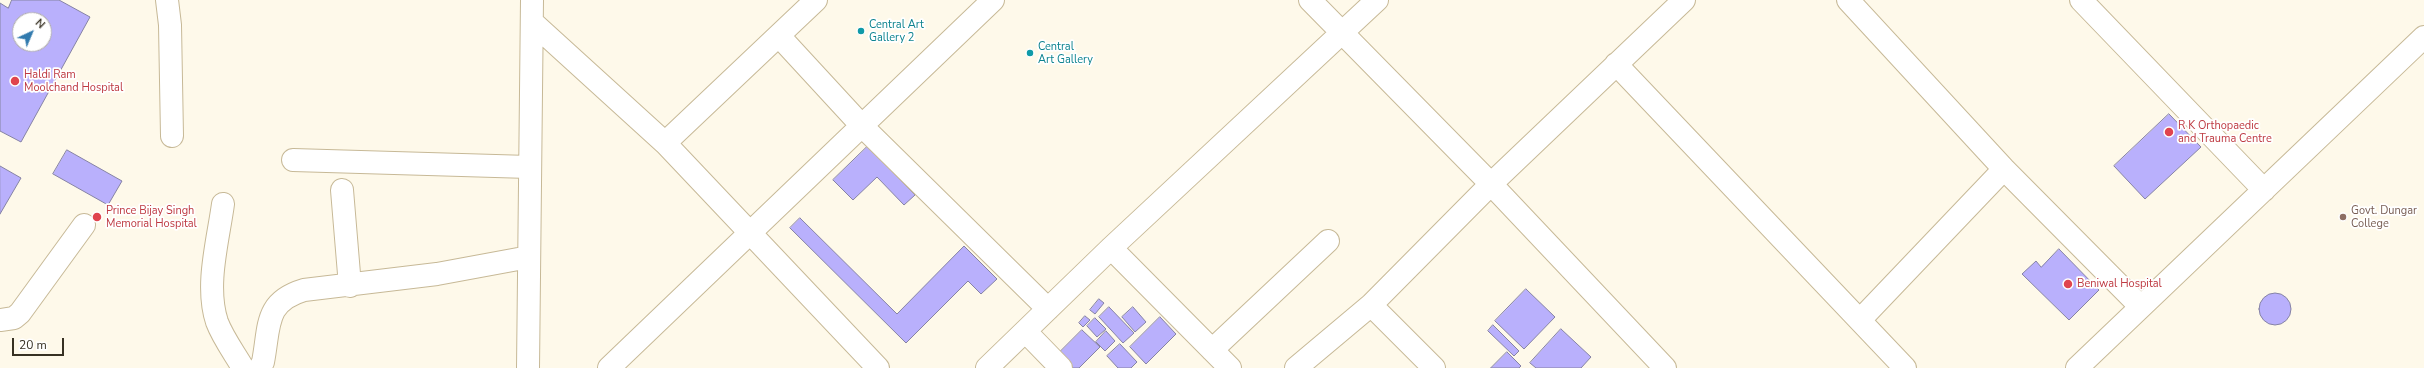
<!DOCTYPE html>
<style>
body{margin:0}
#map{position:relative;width:2424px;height:368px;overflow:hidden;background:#fef9ea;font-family:"Nunito Sans",sans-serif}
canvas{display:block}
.north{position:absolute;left:12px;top:12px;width:40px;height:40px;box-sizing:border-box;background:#fff;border:1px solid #afada7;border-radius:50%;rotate:44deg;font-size:11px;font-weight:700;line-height:16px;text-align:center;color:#373123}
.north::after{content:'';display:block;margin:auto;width:14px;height:18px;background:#317aae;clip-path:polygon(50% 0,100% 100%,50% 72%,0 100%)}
.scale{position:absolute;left:12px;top:338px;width:52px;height:18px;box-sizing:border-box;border:2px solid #373123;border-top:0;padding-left:5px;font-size:12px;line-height:14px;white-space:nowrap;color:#373123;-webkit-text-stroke:3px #fff;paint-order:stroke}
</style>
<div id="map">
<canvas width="2424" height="368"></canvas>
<div class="north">N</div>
<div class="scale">20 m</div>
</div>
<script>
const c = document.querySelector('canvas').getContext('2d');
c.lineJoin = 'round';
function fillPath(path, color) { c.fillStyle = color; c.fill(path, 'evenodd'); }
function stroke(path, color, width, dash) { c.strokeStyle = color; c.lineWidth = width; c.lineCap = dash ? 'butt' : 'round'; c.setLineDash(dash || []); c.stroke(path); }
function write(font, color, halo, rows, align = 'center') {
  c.font = font + ' "Nunito Sans",sans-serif'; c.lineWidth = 3.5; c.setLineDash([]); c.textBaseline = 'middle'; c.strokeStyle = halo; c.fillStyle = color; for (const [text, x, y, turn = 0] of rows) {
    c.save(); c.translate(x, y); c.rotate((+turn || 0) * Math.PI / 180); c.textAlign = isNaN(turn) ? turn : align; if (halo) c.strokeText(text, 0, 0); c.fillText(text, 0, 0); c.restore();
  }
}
const building = new Path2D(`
 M12,0H59L90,17L21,142L0,131V3L8,8ZM20,20H44V44H20Z
 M2169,114L2201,147L2145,199L2114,166Z
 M868,146L915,195L904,205L877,177L853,200L833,180Z
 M67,150L122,181L108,205L53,174Z
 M0,166L21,178L0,214Z
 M800,218L897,314L964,246L997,279L981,294L968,281L906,343L790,228Z
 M2059,249L2099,290L2069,320L2022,274L2036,261L2041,267Z
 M1526,289L1555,317L1524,349L1495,321Z
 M2259 309a16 16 0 1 1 32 0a16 16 0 1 1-32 0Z
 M1099,299L1104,303L1095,314L1090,310Z
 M1109,307L1134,333L1123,343L1099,317Z
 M1133,307L1146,322L1135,332L1122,317Z
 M1085,316L1090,320L1083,327L1079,323Z
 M1160,317L1176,334L1146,364L1130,347Z
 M1095,318L1106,329L1097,337L1087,326Z
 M1493,325L1519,351L1514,356L1488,331Z
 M1561,329L1591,357L1581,368H1536L1530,363Z
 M1082,330L1100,347L1079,368H1072L1058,354Z
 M1106,331L1115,341L1105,351L1096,342Z
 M1120,344L1137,362L1131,368H1118L1107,356Z
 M1507,352L1521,366L1519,368H1491Z`);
const minor = new Path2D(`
 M167,0L170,25L172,136
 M1310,0L1491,184L1665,368
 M1848,0L2004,169L2140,306
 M2081,0L2264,190
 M532,22L665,143L878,368
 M779,36L862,126L1048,309
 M1616,64L1905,368
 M665,143L816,0
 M293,160L529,167
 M342,190L350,286
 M223,204C218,241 205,286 217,322C223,338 235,354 243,368
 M1111,248L1230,368
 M1371,305L1434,368
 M0,320L14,318L20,313L84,225
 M1860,320L2004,169
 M1026,332L1061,368
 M1212,350L1328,241
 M260,368L263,362C270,326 264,302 304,290L437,274L529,257
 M528,368L532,0
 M609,368L993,0
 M987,368L1111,248L1377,0
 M1296,368L1371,305L1491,184L1684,0
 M2077,368L2424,37`);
const markers = [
 [861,31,4,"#0f9aa8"],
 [1030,53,4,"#0f9aa8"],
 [15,81,5,"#e0444e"],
 [2169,132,5,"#e0444e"],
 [97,217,5,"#e0444e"],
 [2343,217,4,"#8d6e63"],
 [2068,284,5,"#e0444e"]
];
const cultureNames = [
 ["Central Art",869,25],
 ["Gallery 2",869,38],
 ["Central",1038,47],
 ["Art Gallery",1038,60]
];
const healthNames = [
 ["Haldi Ram",24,75],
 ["Moolchand Hospital",24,88],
 ["R K Orthopaedic",2178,126],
 ["and Trauma Centre",2178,139],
 ["Prince Bijay Singh",106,211],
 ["Memorial Hospital",106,224],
 ["Beniwal Hospital",2077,284]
];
const educationNames = [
 ["Govt. Dungar",2351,211],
 ["College",2351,224]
];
fillPath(building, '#b9b0fc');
stroke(building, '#8683a4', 1);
stroke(minor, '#c7b997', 24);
stroke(minor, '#fff', 22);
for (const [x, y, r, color] of markers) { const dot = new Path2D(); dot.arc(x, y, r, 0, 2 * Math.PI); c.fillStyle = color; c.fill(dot); stroke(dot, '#fff', 1.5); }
write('11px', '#0d838f', '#fff', cultureNames, 'left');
write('11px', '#be3a42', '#fff', healthNames, 'left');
write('11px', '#785e54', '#fff', educationNames, 'left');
</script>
